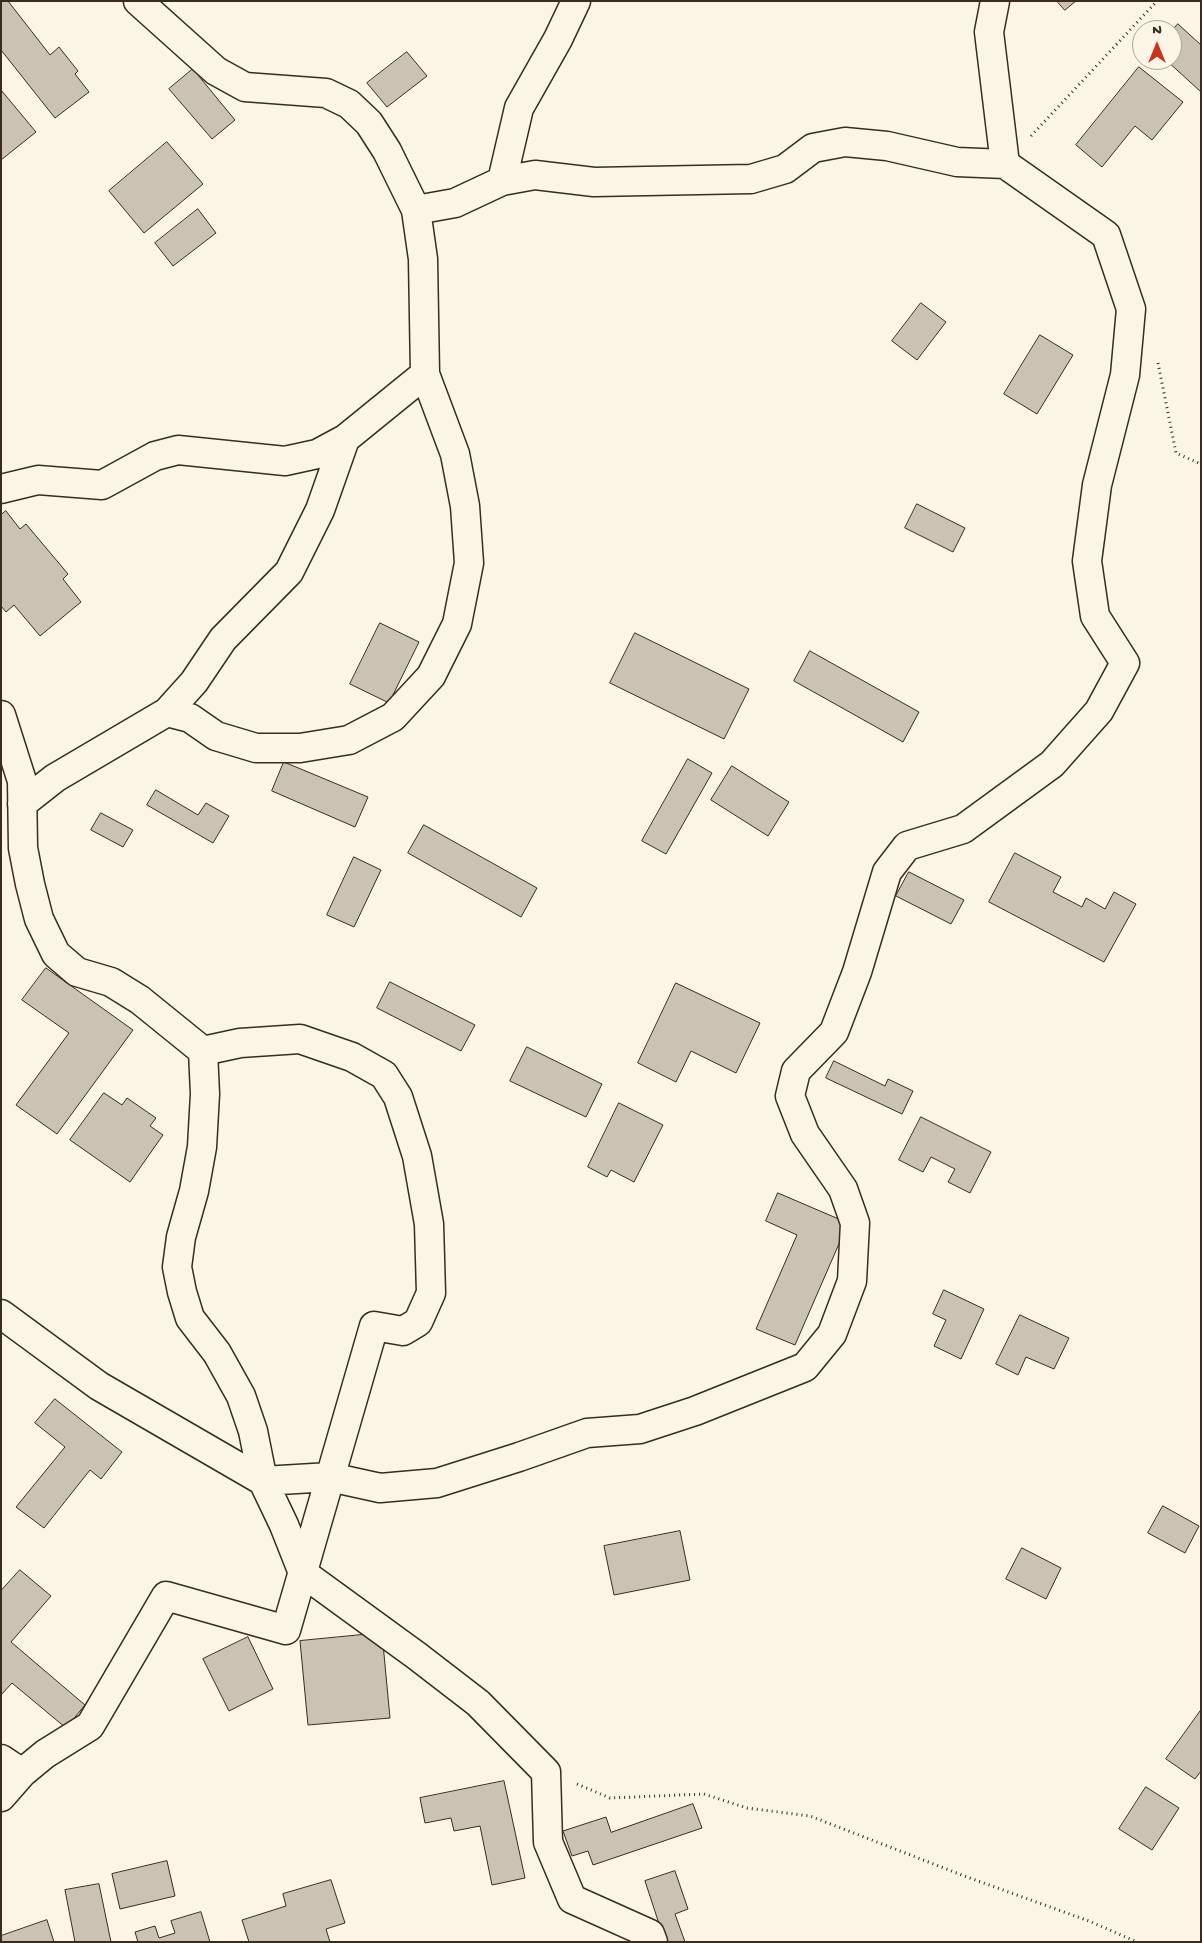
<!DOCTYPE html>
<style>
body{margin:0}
#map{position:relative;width:1202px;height:1943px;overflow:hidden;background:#fcf5e5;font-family:"Gochi Hand",sans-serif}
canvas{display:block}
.frame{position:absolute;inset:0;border:2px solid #3b2a1e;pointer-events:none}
.north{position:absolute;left:1132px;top:20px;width:50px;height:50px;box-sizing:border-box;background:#fcf5e5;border:1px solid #afa495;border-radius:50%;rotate:0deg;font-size:14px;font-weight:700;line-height:20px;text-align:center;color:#3b2a1e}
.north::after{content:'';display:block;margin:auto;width:18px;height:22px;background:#c8321e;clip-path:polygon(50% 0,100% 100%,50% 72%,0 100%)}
</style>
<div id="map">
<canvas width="1202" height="1943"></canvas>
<div class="frame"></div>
<div class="north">N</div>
</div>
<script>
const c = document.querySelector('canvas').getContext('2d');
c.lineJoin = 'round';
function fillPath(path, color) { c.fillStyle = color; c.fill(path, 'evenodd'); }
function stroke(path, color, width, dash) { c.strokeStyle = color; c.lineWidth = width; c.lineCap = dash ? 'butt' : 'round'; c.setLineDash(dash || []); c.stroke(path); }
const building = new Path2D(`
 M1,1H8L50,55L59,47L78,71L75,74L89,92L55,118L1,50Z
 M1057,1H1076L1065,10Z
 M1178,24L1201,45V92L1166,60H1172V31Z
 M407,52L427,76L387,107L367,83Z
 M1139,67L1183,102L1152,140L1135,126L1102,167L1076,145Z
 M193,69L235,120L212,139L169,89Z
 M1,90L36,132L1,160Z
 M167,142L203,184L144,233L109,191Z
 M198,209L216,233L173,266L155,243Z
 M921,303L946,322L917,360L892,341Z
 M1040,335L1073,355L1037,414L1004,394Z
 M917,504L965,528L953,552L905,528Z
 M6,511L20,529L26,524L68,574L63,579L81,602L40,636L14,605L6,612L1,606V515Z
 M380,623L419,642L389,703L350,684Z
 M635,633L749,689L724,739L610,683Z
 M810,651L919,712L903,742L794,681Z
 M688,759L712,773L666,854L642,841Z
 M284,762L368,797L355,827L272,791Z
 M732,766L789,802L768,836L711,800Z
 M156,790L198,815L206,803L229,816L213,843L147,805Z
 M101,813L133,830L123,847L91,830Z
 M424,825L537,888L521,917L408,853Z
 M1015,853L1061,877L1053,892L1082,907L1086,898L1105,909L1114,892L1136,904L1104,962L989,902Z
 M354,857L381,870L354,927L327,915Z
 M909,872L964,900L951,924L896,896Z
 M46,968L133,1030L57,1134L16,1105L69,1033L22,1000Z
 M390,982L475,1025L461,1051L377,1008Z
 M676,983L760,1023L736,1073L691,1051L676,1082L638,1063Z
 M527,1047L602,1084L586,1117L510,1081Z
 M834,1061L885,1086L888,1079L913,1091L902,1114L826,1078Z
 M104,1093L122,1105L127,1098L156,1118L150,1126L163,1135L130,1182L70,1140Z
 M619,1103L663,1125L634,1182L611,1170L607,1177L588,1167Z
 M921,1117L991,1152L970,1193L948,1182L955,1169L931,1157L923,1172L899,1160Z
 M778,1193L848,1223L795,1345L756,1329L797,1235L766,1221Z
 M944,1290L984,1309L961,1359L934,1346L946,1320L933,1314Z
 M1020,1315L1069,1338L1054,1369L1026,1357L1018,1375L996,1364Z
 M55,1399L122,1452L101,1479L90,1470L44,1528L16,1507L65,1447L35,1423Z
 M1163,1506L1199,1526L1185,1553L1148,1533Z
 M680,1531L690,1580L614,1595L604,1546Z
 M1022,1548L1061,1568L1046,1599L1006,1579Z
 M20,1570L51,1596L11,1642L85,1705L66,1728L12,1683L1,1695V1591Z
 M382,1633L390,1718L308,1725L300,1641Z
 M248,1637L273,1689L229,1711L203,1659Z
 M1201,1710V1771L1195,1779L1166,1759Z
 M504,1781L525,1878L492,1885L480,1826L454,1831L451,1818L425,1823L420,1798Z
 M1146,1787L1179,1808L1152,1850L1119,1829Z
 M693,1804L702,1828L593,1865L588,1851L572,1856L563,1831L606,1817L611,1832Z
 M167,1861L175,1896L120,1909L112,1874Z
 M675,1871L688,1909L675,1914L685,1942H665L645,1881Z
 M331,1880L345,1923L326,1929L330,1942H249L242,1920L286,1906L283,1894Z
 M99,1884L111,1942H75L65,1890Z
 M201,1912L210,1942H138L135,1932L155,1926L159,1938L175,1933L171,1921Z
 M47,1920L54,1942H1V1936Z`);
const path = new Path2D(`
 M1031,136L1157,1
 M1158,363L1176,453L1201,464
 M577,1784L610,1798L704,1794L747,1808L810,1816L967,1877L1089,1921L1137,1942`);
const street = new Path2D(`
 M502,181L519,108L558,39L576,1
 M416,210L455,203L502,181L535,175L594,182L751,179L785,169L813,148L845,142L887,146L957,162L1005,164
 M1,489L38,480L102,485L155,456L178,450L285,461L317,454L345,439L425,374L423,259L416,210L387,151L369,123L349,104L326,93L245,87L216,71L138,1
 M167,712L190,718L216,736L256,748H300L349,740L393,717L431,676L457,624L469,563L465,506L455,454L425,374
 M1,715L22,781L23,848L30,884L39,919L56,954L77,972L111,982L140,1000L203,1051L240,1043L300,1039L352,1057L384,1075L398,1097L417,1156L429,1224L431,1293L418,1322L403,1331L374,1326L286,1630L166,1596L90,1726L45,1754L22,1773L1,1797
 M22,804L55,778L167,712L194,682L223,639L289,572L320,510L345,439
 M203,1051L205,1094L202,1147L194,1191L181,1237L177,1267L182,1292L190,1318L217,1353L241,1396L253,1431L263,1481L284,1525L303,1573L417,1656L478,1703L546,1772L548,1842L572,1899L650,1934L653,1942
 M1,1314L99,1386L263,1481L330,1477L380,1488L437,1483L519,1457L587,1433L640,1429L695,1411L805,1367L832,1334L852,1281L855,1223L843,1189L805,1134L790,1096L796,1071L834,1032L857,972L887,872L907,846L963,829L1052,764L1099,711L1125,663L1095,616L1087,561L1097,485L1125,375L1131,309L1106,235L1005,164L989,32L995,1
 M1,1759L22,1773`);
fillPath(building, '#ccc2b3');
stroke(building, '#3b2a1e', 1);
stroke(street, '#3b2a1e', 31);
stroke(path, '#3b2a1e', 3, [1, 4]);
stroke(street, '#fcf5e5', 28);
</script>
